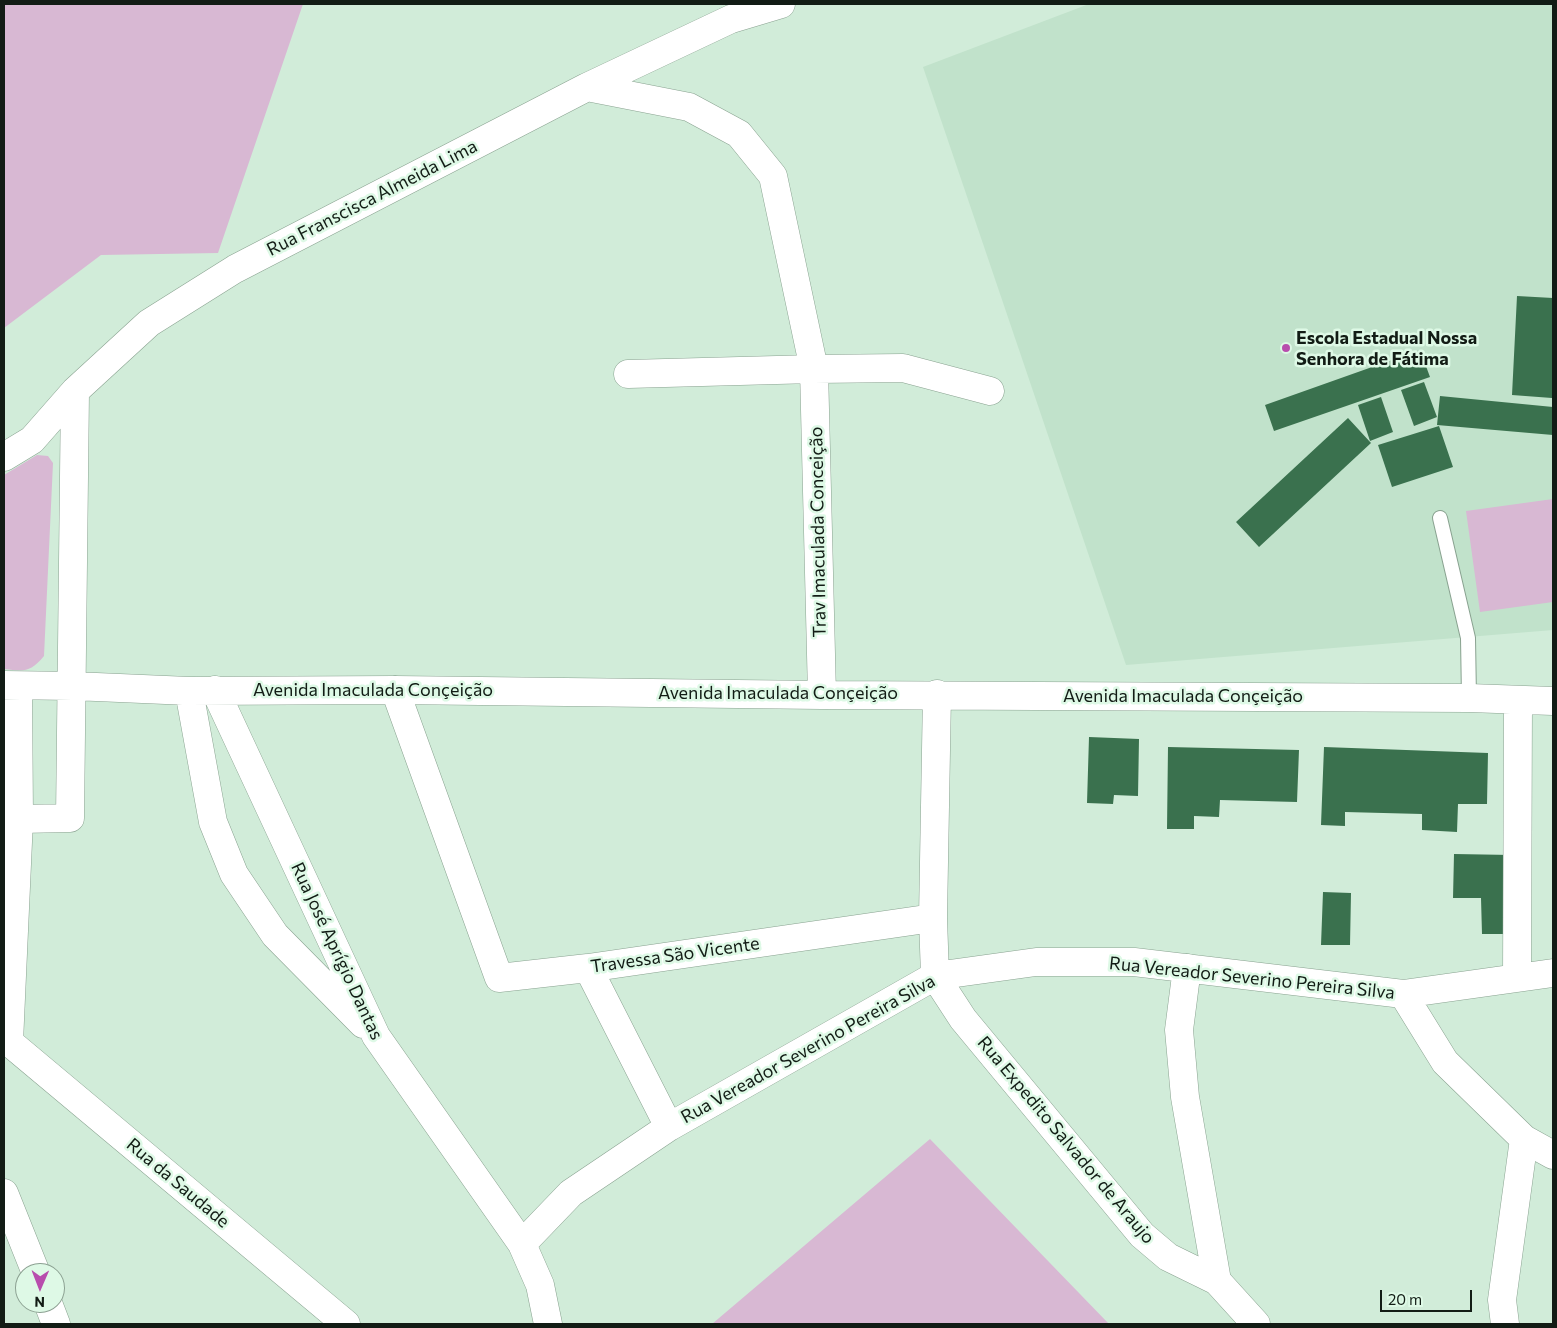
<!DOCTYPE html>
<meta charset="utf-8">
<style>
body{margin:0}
#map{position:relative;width:1557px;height:1328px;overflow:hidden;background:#d1ecd9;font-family:Commissioner,sans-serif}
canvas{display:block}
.frame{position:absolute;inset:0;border:5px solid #121c15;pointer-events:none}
.north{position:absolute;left:15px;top:1263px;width:50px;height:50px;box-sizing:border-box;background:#def9e6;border:1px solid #8ca192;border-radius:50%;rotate:181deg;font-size:14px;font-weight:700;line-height:20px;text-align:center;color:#121c15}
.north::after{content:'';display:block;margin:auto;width:18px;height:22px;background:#b84dad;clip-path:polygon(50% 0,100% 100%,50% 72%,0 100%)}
.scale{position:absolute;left:1380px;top:1290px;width:92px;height:22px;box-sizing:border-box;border:2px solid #121c15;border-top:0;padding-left:6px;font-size:15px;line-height:18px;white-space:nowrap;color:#121c15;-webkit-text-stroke:4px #def9e6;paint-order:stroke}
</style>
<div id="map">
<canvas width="1557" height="1328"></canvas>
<div class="frame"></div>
<div class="north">N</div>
<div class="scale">20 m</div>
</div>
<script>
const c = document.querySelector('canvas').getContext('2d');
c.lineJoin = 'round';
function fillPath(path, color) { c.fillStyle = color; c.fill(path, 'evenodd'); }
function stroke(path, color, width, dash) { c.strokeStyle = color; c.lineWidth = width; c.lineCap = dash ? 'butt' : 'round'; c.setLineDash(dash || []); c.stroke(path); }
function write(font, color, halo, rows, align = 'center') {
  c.font = font + ' Commissioner,sans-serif'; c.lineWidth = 5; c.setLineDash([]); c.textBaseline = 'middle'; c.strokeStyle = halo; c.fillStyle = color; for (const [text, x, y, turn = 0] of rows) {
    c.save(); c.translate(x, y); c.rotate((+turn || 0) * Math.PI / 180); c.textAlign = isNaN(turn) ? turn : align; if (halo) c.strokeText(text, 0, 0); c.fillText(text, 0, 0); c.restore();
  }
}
const built = new Path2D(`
 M1089,4H1553V630L1126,665L923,67Z`);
const green = new Path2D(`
 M4,4H303L218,253L101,255L4,328Z
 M37,455L48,456L53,463L44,656C30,673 24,671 4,669V475Z
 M1553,499V602L1480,612L1466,511Z
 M930,1139L1109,1324H712Z`);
const building = new Path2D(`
 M1517,296L1553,298L1552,398L1512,395Z
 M1420,350L1430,377L1274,431L1265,405Z
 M1424,382L1437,417L1414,426L1401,390Z
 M1440,396L1553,407V435L1437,425Z
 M1381,397L1393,432L1370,441L1358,405Z
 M1348,418L1371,443L1259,547L1236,522Z
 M1439,426L1453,467L1392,487L1378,445Z
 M1089,737L1139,739L1138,796L1114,795L1113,804L1087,803Z
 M1168,747L1299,750L1297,802L1220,800L1219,817L1194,816V829H1167Z
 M1324,747L1488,753L1487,804H1458L1457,832L1422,830V814L1345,812V826L1321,825Z
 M1454,854L1512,855V934H1482L1481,898H1453Z
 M1323,892L1351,893L1350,945H1321Z`);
const lane = new Path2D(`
 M1440,518L1468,638L1469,698`);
const street = new Path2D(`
 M587,87L689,107L739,134L773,176L814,369L822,695
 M628,374L814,369L903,368L990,391
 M4,457L32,440L75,391L149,323L235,269L587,87L731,19L781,4
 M4,685L73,686L189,691L395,690L822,695L1469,698L1553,701
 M215,690L376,1036L522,1244L540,1285L548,1324
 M395,690L499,978L588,968L933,918L937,694
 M189,691L213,822L234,874L275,935L363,1024
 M19,819L70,818L75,391
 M933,918L935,976L963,1019L1142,1235L1168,1257L1217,1281L1256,1324
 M588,968L669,1127
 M1187,968L1179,1030L1185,1097L1217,1281
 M1517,978L1518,701
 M1403,994L1445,1062L1524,1139L1553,1155
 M4,1040L9,1042L346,1324
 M9,1042L19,819L18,686
 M4,1193L36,1273
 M522,1244L571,1193L669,1127L935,976L1036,962H1134L1403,994L1553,973
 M48,1303L56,1324
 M1505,1324L1502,1300L1524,1139`);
const markers = [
 [1286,348,5,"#b84dad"]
];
const streetNames = [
 ["Rua Franscisca Almeida Lima",372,198,-27],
 ["Trav Imaculada Conceição",818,532,-91],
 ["Avenida Imaculada Conçeição",373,690],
 ["Avenida Imaculada Conçeição",778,693],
 ["Avenida Imaculada Conçeição",1183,696],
 ["Rua José Aprígio Dantas",337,951,65],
 ["Travessa São Vicente",675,955,-8],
 ["Rua Vereador Severino Pereira Silva",1252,978,6],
 ["Rua Vereador Severino Pereira Silva",808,1049,-29],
 ["Rua Expedito Salvador de Araujo",1066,1140,50],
 ["Rua da Saudade",178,1183,40]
];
const poiNames = [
 ["Escola Estadual Nossa",1296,338],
 ["Senhora de Fátima",1296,359]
];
fillPath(built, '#c1e2cb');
fillPath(green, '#d8b8d3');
fillPath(building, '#3a714e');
stroke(lane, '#89a290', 16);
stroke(street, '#89a290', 29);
stroke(lane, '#fff', 14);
stroke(street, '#fff', 28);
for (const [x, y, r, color] of markers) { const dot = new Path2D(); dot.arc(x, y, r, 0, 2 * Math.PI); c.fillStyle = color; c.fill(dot); stroke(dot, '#def9e6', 2); }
write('18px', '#121c15', '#def9e6', streetNames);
write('bold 18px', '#121c15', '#def9e6', poiNames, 'left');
</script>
